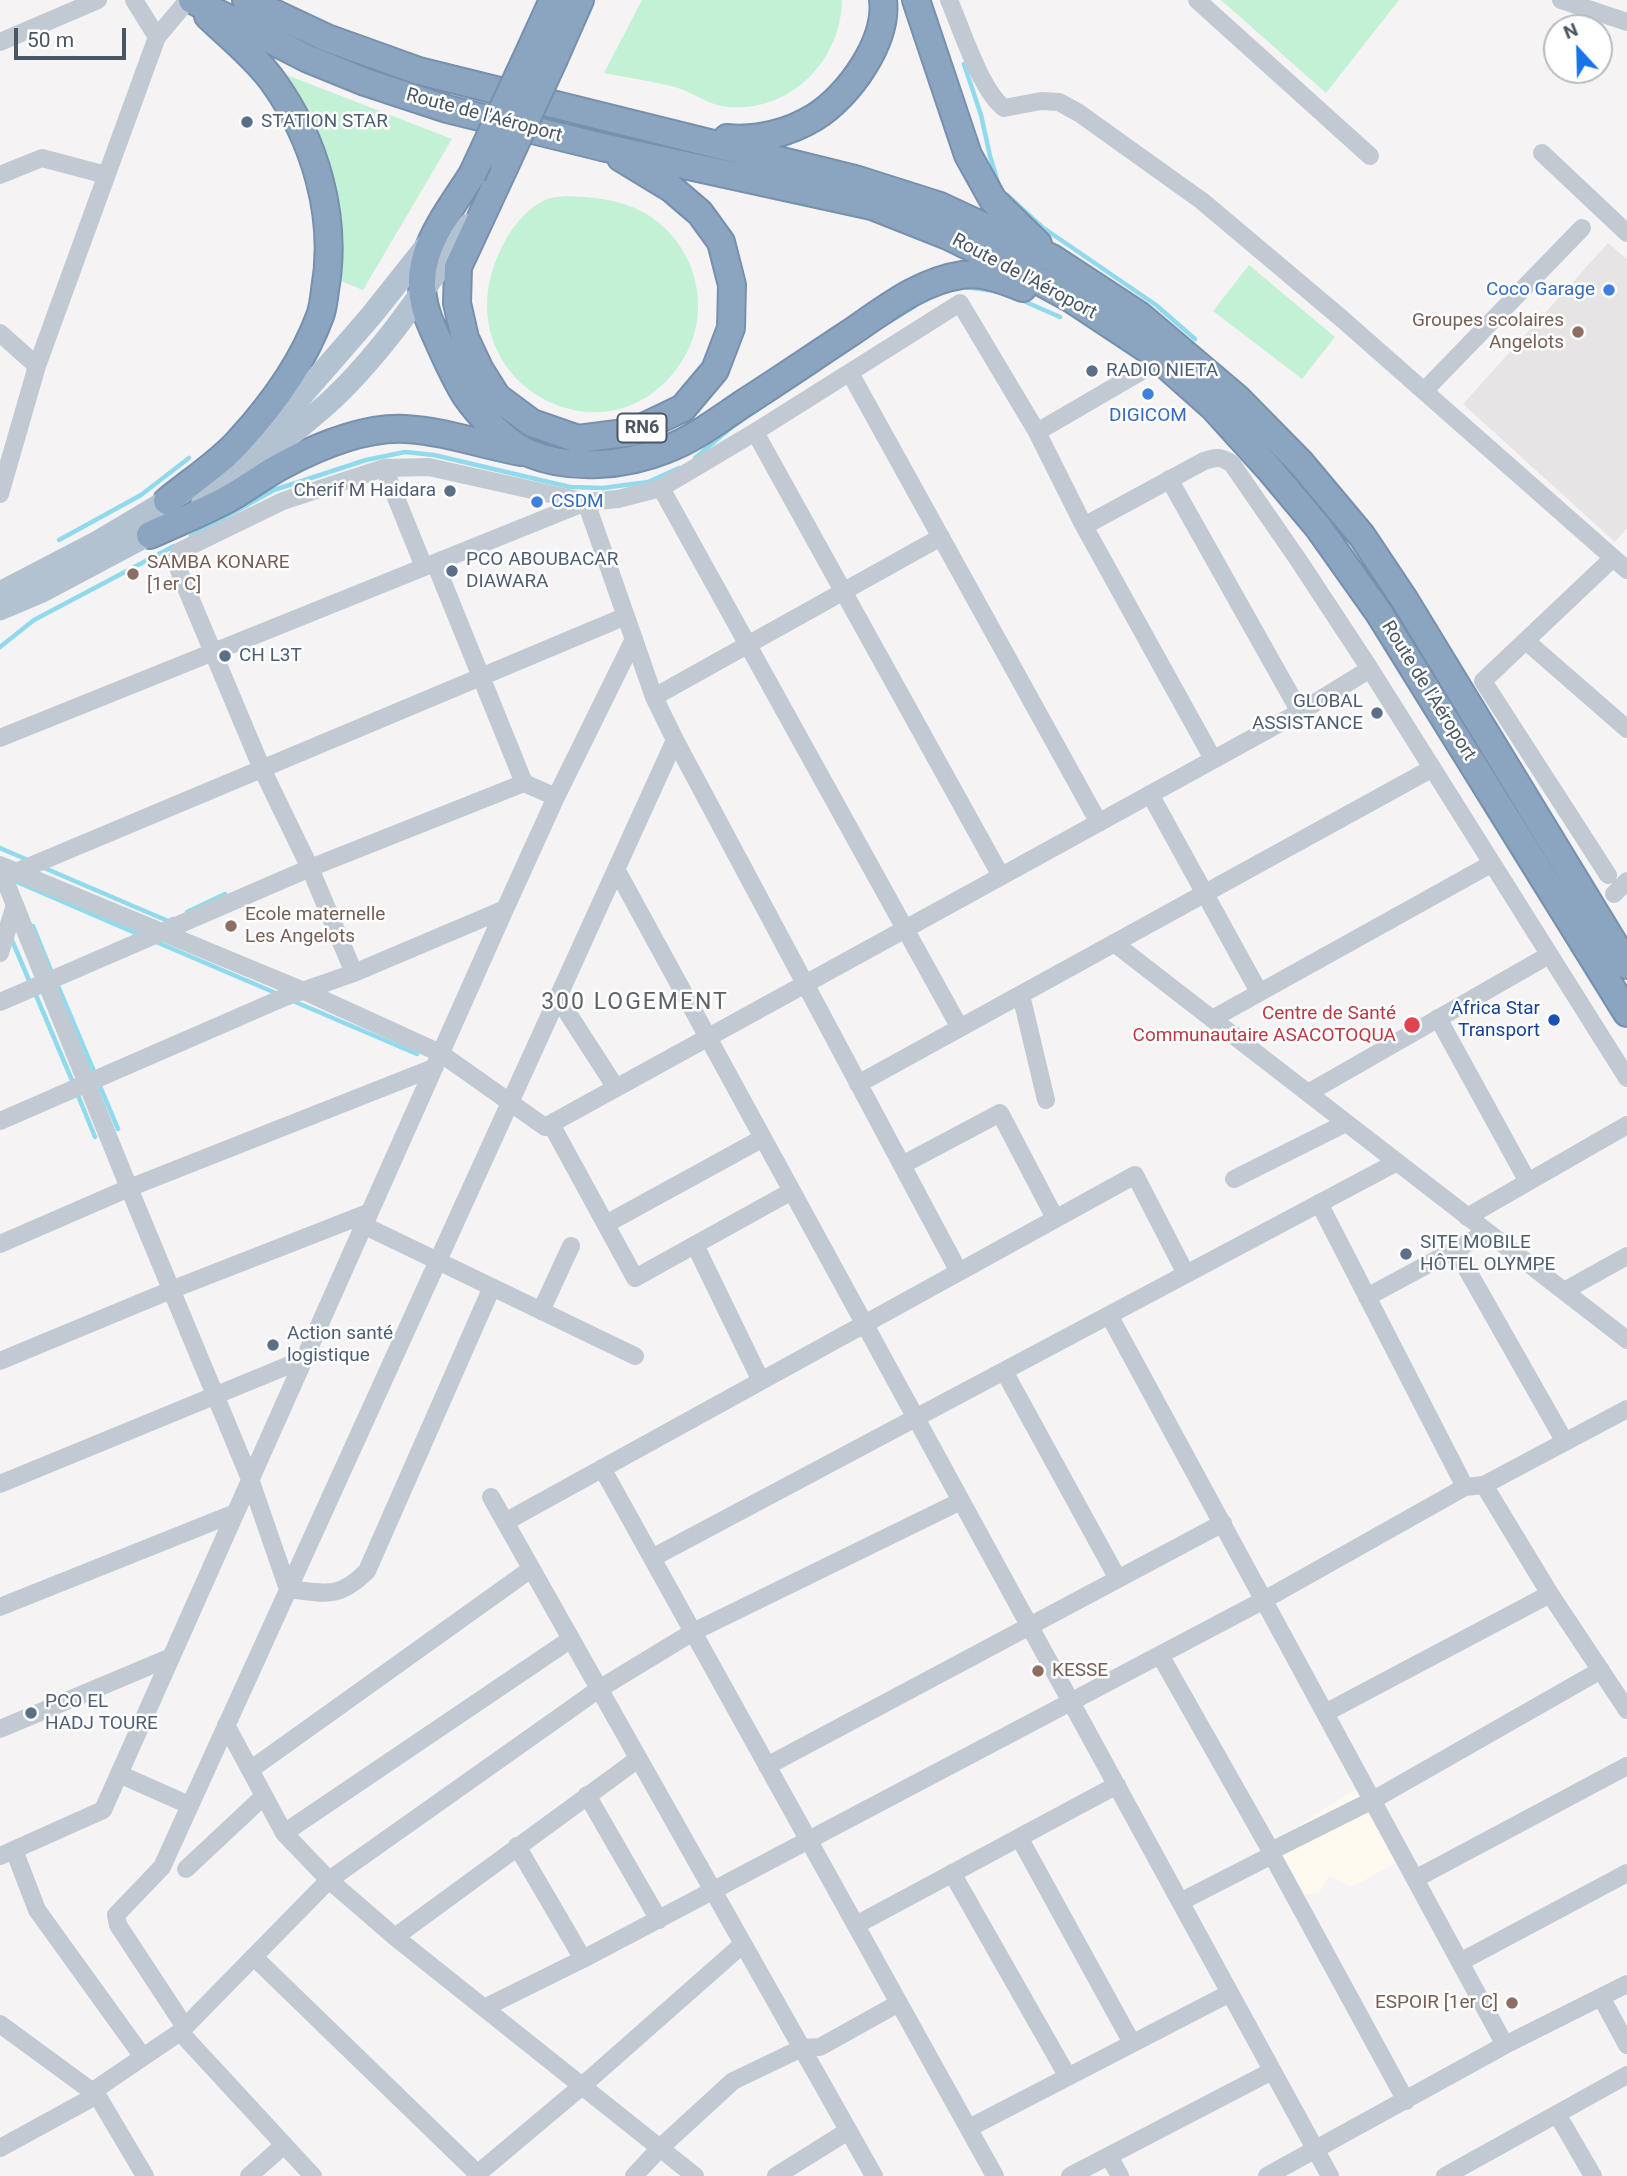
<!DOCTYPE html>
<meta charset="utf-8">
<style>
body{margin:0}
#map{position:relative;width:1627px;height:2176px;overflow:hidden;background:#f5f3f3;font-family:Roboto,sans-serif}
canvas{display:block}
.north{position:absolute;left:1543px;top:14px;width:70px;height:70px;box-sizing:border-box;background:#fff;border:2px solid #b7bbc0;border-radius:50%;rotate:338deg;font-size:19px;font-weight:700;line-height:28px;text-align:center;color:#4a5661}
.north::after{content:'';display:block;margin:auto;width:24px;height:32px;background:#1a73e8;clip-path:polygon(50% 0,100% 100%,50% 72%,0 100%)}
.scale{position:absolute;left:14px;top:28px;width:112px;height:32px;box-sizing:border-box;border:4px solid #4a5661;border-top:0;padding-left:9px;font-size:21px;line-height:24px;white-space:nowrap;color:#4a5661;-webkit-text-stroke:5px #fff;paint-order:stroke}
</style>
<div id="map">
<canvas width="1627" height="2176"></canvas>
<div class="north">N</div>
<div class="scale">50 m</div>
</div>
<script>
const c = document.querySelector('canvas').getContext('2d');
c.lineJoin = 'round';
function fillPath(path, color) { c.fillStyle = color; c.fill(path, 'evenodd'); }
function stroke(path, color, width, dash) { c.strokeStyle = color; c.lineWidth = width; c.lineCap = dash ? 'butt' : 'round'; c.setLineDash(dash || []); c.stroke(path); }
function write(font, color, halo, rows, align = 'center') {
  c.font = font + ' Roboto,sans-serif'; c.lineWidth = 5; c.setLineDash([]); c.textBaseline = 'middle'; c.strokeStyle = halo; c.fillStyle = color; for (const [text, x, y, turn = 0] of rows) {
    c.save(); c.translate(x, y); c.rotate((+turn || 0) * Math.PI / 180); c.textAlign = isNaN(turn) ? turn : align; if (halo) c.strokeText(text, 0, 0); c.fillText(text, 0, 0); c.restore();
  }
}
const commercial = new Path2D(`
 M1359,1787L1401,1860L1352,1887L1329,1876L1319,1893L1298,1895L1277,1858L1302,1823Z`);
const education = new Path2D(`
 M1608,243L1627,259V528L1615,542L1463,404Z`);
const green = new Path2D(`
 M642,0H842C841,63 787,116 722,106C706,103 693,93 678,88C654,81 628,78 604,73Z
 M1221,0H1399L1326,93Z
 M274,70L452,139L363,290L338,280Z
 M565,196C592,197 619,199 643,212C698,243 716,315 678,367C601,474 432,374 505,241C513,226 529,207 545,200C551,197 559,197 565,196Z
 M1249,265L1335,337L1302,379L1213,311Z`);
const stream = new Path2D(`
 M964,64L981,115L990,156L999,186
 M1007,195L1042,227L1156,305L1195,339
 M965,287L995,291
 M1019,299L1060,317
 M884,325L915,306
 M695,458L732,427L763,406
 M191,536L274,490L366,460L405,452L434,455L570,487L603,488L648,482L679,468
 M59,540L141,495L189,458
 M0,647L34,620L174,546
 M0,848L28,860
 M42,867L168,921L173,919
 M10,879L140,935
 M187,912L225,894
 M33,926L52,973
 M11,938L31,985
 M154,941L278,994
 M56,981L96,1076
 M35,993L74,1085
 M293,1001L417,1054
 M99,1084L118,1129
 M77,1093L95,1137`);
const minor = new Path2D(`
 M134,0L157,37
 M949,0C961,28 981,91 1004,108L1041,101L1059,102L1079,113L1202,201L1341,318L1627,570
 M1197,0L1370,156
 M1561,0L1627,22
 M0,42L98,0
 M1542,153L1627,233
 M0,175L42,158L106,175
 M0,333L37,366
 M850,373L1099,823
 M1424,391L1582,228
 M755,432L1001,876
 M1037,432L1159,361
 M384,468L424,567
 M1169,479L1300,712
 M661,488L960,1028
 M0,494L37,366L157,37L188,0
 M1084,526L1204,461C1216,457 1221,456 1232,464L1299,561L1370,669L1627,1078
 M435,563L524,783L556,797
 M1526,641L1627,729
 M654,697L941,537
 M0,738L586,502L654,697L675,740L959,1272
 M1150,794L1259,992
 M0,865L304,991L440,1053L545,1127L1300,712L1370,669
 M0,868L129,1188L250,1479L288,1589C325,1593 338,1600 367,1571L492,1287
 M616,869L1330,2176
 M16,872L626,616
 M1608,875L1483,681L1613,558
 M1614,894L1627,881
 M1114,943L1627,1340
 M0,953L15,905
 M354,973L310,868L262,769L181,576L176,561L180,551L283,501L384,468L429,467L586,502L618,499L661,488L755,432L960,303L1037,432L1084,526L1213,759
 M1021,995L1046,1100
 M558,998L616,1088
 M0,1002L310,868L524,783
 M1438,1018L1528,1182
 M1212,1019L1491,864
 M858,1084L1431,769
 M1308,1093L1549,955
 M0,1121L285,997L354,973L505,909
 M551,1124L635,1278L792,1191
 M902,1165L1000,1113L1055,1218
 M1234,1179L1346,1123
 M1319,1203L1465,1487
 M1467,1217L1627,1125
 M606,1224L763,1138
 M363,1225L635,1356
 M0,1244L129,1188L433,1068
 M695,1245L761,1381
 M1456,1250L1565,1442
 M1564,1291L1627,1256
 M1367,1297L1488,1232
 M541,1311L571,1246
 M1109,1315L1505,2045
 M0,1361L171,1290L368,1213
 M1004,1371L1118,1579
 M602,1468L995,2176
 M0,1484L304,1359
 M1484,1485L1550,1594L1627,1710
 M491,1497L874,2176
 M505,1522L1135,1175L1186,1274
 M652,1558L1397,1162
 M0,1607L235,1513
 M1160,1655L1271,1851
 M1325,1713L1550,1594
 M226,1725L284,1833L329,1880L395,1937L695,2176
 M0,1729L171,1657
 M767,1766L1223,1523
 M250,1770L531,1569
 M119,1774L189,1805
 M587,1795L659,1920
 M284,1833L571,1639
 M1020,1839L1132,2043
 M517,1846L583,1959
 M14,1850L37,1910L143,2057
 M1272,1855L1406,2101
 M0,1856L103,1810L505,909L556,797L634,639
 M186,1869L264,1796
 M952,1873L1068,2077
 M1415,1879L1627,1766
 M1180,1902L1272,1855L1271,1851L1373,1800L1601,1670
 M856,1925L1117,1785
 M395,1937L638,1759
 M254,1957L480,2176
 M1460,1962L1627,1873
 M1601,1997L1627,2045
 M484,2008L583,1959L1264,1600L1465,1487L1484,1485L1627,1409
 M0,2024L97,2095L145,2176
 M185,2027L118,1925L116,1915L162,1867L675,740
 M180,2032L313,2176
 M93,2091L180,2032L329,1880L599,1689L693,1632L961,1501
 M1557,2114L1593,2176
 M969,2128L1230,1993
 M0,2148L97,2095
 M1109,2156L1120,2176
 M249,2176L284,2145
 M475,2176L582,2086L743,1944
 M634,2176L661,2147L733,2081L802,2048L820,2047L899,2003
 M776,2176L848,2131
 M1070,2176L1272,2071
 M1267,2176L1505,2045L1627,1984
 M1445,2176L1627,2075`);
const major = new Path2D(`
 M240,453L283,417L371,316L429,243
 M203,501L221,489C256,462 292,435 326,405C380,357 427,285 469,225
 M0,593L98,542L182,492
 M0,609L40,592L166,525`);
const highway = new Path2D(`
 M192,0L306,58L365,82L447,109L602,147L872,206L948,236L1026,274L1070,298L1150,351L1213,407L1271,471L1318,527L1379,613L1627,1013
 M246,0L327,38L419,71L855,179L940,206L1052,258L1139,315L1238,399L1300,462L1362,536L1404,599L1627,965
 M916,0L968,155L993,200L1038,244
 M532,46L553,0
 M554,59L580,0
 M727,138C757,141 789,133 815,117C849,96 888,41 883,0
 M504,168L458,267L457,303L465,338L480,370L497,397L532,423L578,439L633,432L683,408L715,370L731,328L732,285L721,242L700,213L672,189L621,158
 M472,175C439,226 403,267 433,329C443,351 453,376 466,396C479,415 506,443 528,453C571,471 625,466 667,449C694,439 720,419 744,403C780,380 815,356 850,333C884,310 920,281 962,275C984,272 1003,280 1023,288
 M167,501C190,482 221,462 240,440C273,404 303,362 320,316C323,308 324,299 325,290C338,217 315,139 272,80C255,57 229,36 208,16
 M150,535C178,522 207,511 233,496C250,486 266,474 283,465C319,446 364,427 405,429C445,431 482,445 521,452`);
const highwayBridge = new Path2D(`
 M504,168L554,59
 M472,175L532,46`);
const markers = [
 [247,122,7,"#5c6f8a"],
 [1609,290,7,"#3f7fe0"],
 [1578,332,7,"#8d6e63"],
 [1092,371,7,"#5c6f8a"],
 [1148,394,7,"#3f7fe0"],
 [450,491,7,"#5c6f8a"],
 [537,502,7,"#3f7fe0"],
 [452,571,7,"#5c6f8a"],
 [133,574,7,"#8d6e63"],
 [225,656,7,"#5c6f8a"],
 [1377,713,7,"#5c6f8a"],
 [231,926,7,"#8d6e63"],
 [1554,1020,7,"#1a4fb4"],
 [1412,1025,9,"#e0444e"],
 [1406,1254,7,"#5c6f8a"],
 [273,1345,7,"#5c6f8a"],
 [1038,1671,7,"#8d6e63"],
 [31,1713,7,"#5c6f8a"],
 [1512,2003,7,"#8d6e63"]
];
const shields = [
 [642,428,49]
];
const shieldNames = [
 ["RN6",642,428]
];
const streetNames = [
 ["Route de l'Aéroport",484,116,15],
 ["Route de l'Aéroport",1024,277,28],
 ["Route de l'Aéroport",1428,691,58]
];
const serviceNames = [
 ["STATION STAR",261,122],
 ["RADIO NIETA",1106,371],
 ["Cherif M Haidara",436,491,"right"],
 ["PCO ABOUBACAR",466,560],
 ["DIAWARA",466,582],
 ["CH L3T",239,656],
 ["GLOBAL",1363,702,"right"],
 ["ASSISTANCE",1363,724,"right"],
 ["SITE MOBILE",1420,1243],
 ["HÔTEL OLYMPE",1420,1265],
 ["Action santé",287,1334],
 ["logistique",287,1356],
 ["PCO EL",45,1702],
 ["HADJ TOURE",45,1724]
];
const shopNames = [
 ["Coco Garage",1595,290],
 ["DIGICOM",1148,416,"center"],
 ["CSDM",551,502,"left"]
];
const educationNames = [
 ["Groupes scolaires",1564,321,"right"],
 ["Angelots",1564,343,"right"],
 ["SAMBA KONARE",147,563],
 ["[1er C]",147,585],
 ["Ecole maternelle",245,915],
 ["Les Angelots",245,937],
 ["KESSE",1052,1671],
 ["ESPOIR [1er C]",1498,2003,"right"]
];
const transitNames = [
 ["Africa Star",1540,1009],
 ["Transport",1540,1031]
];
const healthNames = [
 ["Centre de Santé",1396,1014],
 ["Communautaire ASACOTOQUA",1396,1036]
];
const quarterNames = [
 ["300 LOGEMENT",635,1003]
];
fillPath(commercial, '#fdf9ef');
fillPath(education, '#e6e4e5');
fillPath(green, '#c3f1d5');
stroke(stream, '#90daee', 4.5);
stroke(highway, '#7690ad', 30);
stroke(minor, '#c1cad2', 18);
stroke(major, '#b3c2d1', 23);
stroke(highway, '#8ba5c1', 26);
stroke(highwayBridge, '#7690ad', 30, []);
stroke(highwayBridge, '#8ba5c1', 26);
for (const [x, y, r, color] of markers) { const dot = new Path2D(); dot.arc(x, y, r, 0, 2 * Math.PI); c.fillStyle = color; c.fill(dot); stroke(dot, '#fff', 2.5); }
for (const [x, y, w] of shields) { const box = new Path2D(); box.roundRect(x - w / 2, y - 14.5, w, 29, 5); c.fillStyle = '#fff'; c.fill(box); stroke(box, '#4a5661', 2); }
write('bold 18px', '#4a5661', null, shieldNames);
write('19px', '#4a5661', '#fff', streetNames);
write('19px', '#4e5e75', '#fff', serviceNames, 'left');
write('19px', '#366cbe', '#fff', shopNames, 'right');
write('19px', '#785e54', '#fff', educationNames, 'left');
write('19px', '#164399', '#fff', transitNames, 'right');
write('19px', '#be3a42', '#fff', healthNames, 'right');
c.letterSpacing = '2px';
write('23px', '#5f6368', '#fff', quarterNames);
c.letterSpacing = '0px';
</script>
